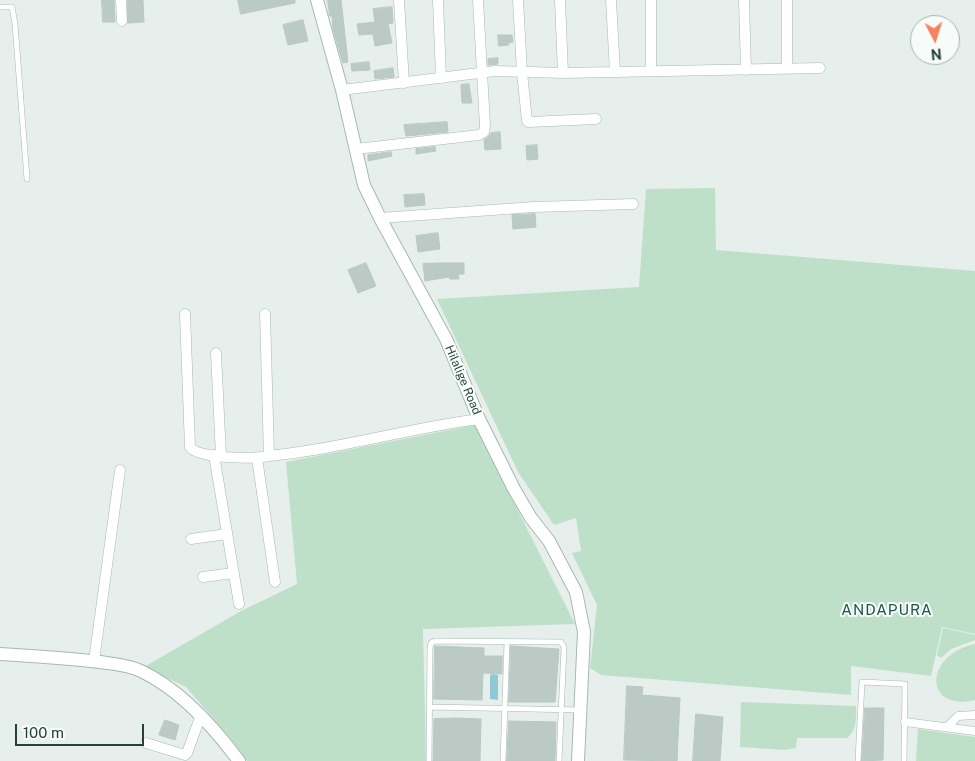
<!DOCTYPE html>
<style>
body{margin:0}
#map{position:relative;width:975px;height:761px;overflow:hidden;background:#e6efeb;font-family:"Public Sans",sans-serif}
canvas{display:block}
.north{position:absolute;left:910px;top:15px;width:50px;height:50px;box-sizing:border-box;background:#f7fbf9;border:1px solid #a3b1ad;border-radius:50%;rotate:175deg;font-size:14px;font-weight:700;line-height:20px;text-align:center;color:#24423a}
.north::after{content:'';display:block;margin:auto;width:18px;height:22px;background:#f4845f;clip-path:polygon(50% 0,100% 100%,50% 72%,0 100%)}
.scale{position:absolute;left:15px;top:724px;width:129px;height:22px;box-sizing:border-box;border:2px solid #24423a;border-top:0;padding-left:6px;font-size:15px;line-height:18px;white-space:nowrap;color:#24423a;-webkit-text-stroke:4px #f7fbf9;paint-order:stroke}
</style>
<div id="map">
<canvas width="975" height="761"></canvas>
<div class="north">N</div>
<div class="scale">100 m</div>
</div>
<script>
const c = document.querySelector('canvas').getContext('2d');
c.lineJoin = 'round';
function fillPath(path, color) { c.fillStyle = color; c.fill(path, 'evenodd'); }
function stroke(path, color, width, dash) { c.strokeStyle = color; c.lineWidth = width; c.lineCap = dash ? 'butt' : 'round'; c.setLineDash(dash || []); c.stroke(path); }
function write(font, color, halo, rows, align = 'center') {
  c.font = font + ' "Public Sans",sans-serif'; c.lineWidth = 4; c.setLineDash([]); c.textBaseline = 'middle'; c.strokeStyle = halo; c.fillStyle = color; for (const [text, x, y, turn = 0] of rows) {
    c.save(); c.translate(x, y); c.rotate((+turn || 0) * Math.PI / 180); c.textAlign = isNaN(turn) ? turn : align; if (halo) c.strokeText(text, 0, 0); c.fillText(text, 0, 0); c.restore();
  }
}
const green = new Path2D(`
 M715,188L716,250L975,271V634L942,627L931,676L851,666V695L601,675L590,668L597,605L572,553L581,551L576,518L554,525L518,472L437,299L639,287L646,189Z
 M475,425L575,624L423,629L426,761H247L231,739L186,687L144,667L241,611L297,584L286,462Z
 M943,628L975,635V640L951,649L941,658L937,655Z
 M975,644V700C924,712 923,655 975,644Z
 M741,702L856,706C856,719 857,730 847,738H797L796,748L785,750L740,747Z
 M918,729L975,737V761H916Z`);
const water = new Path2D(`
 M493,674L498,675V700L490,699V675Z`);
const building = new Path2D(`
 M102,0H114L115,22H103Z
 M128,0H143L144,22L128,23Z
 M238,0H295V3L241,14Z
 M328,0H341L348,62L343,63L333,29L332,16H330Z
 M392,7L393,23L388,24L392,43L375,46L373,34L359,35L357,24L375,22L373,9Z
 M303,20L308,41L288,45L283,25Z
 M498,35H512L513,42L508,43L509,45L499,46Z
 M498,58V64L488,65V59Z
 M369,62L370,70L352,71L351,64Z
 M393,68L394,77L375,79L374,71Z
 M469,84L472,103H462L461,85Z
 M447,122L448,132L406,136L404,125Z
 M500,132L501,149L485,150L484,140L489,136L491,133Z
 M537,145L538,159L527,160L526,146Z
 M435,147L436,151L416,154V149Z
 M391,152L392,156L368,161V155Z
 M424,194L425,205L405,207L404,195Z
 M535,214L536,227L513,229L512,215Z
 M438,233L440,249L418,252L416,236Z
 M366,263L376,286L358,293L348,270Z
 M437,263H464V274H458L459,279H450L449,277L425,281L423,264Z
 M435,646L484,648V656H502V674L483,673L482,700L434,699Z
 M511,646L559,649L555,702H509Z
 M627,686L643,687L642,695L680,698L677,761L624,760Z
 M865,708H884L883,760L862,761Z
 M696,714L723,717L720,761H693Z
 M456,718L481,719L480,761H433L434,719Z
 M165,720L179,725L175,740L159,735Z
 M509,721L556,722L555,761H507Z`);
const service = new Path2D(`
 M0,7H12L15,24L27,179
 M430,707L580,710
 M429,761L430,648L431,643L435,641L561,642L564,647L559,761
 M503,761L507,642
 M858,761L862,682L905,684L904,761`);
const pedestrian = new Path2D(`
 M905,722L975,731
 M947,727L958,716L975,715`);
const minor = new Path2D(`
 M121,0L122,21
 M399,0L404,83
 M438,0L441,78
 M518,0L522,72L527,121L529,122L596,119
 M560,0L563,73
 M611,0L615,72
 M651,0V71
 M744,0L746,70
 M787,0V69
 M342,90L495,71L563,73L820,68
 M356,149L479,135L484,132L485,126L478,0
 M380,218L534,207L633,204
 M185,314L190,447C198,459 255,459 269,456
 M265,314L269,456C340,449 409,428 479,419
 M216,353L221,456
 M214,455L239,604
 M257,458L275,582
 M191,539L227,534
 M203,577L233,573
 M94,661L120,470
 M146,743L185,755L187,753L201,715`);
const tertiary = new Path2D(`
 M317,0L342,90L364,185L380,218L446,339L479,419L514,489L531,518L549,541L576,592L584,632L578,761
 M0,654C33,656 66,658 100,662C113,664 129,665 141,671C181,690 213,726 239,761`);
const streetNames = [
 ["Hilalige Road",463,380,67]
];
const quarterNames = [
 ["ANDAPURA",887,610]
];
fillPath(green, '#bfe0c8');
fillPath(water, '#8ec9d4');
fillPath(building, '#bbcac4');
stroke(building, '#b8c9c2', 1);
stroke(service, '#a8b8b2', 6);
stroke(pedestrian, '#a8b8b2', 9);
stroke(minor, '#a8b8b2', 11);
stroke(tertiary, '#a8b8b2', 14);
stroke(service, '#fff', 5);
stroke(pedestrian, '#fff', 8);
stroke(minor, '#fff', 10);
stroke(tertiary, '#fff', 12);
write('12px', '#24423a', '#f7fbf9', streetNames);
c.letterSpacing = '1px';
write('15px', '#1f5548', '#f7fbf9', quarterNames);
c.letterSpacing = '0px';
</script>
